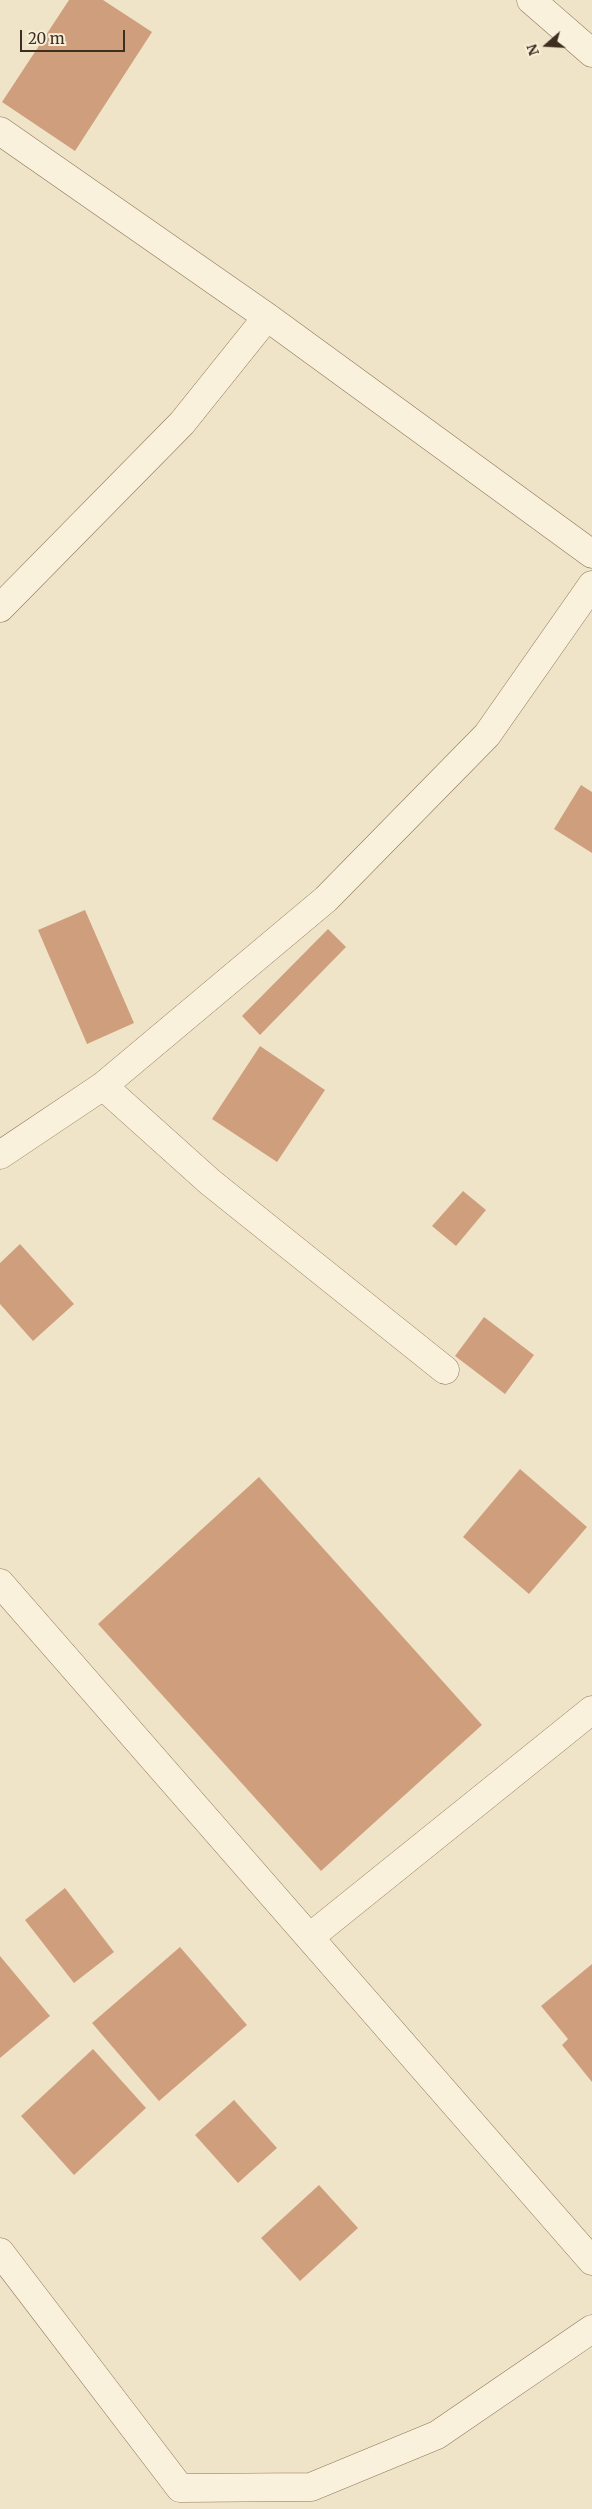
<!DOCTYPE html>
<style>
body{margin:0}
#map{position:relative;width:592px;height:2509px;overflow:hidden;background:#f0e4c8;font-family:Merriweather,serif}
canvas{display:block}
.north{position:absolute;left:522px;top:20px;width:50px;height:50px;-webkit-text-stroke:4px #f7eed8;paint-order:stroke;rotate:251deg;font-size:14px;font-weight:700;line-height:20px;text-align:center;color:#3d2e20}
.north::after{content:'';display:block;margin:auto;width:18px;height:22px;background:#3d2e20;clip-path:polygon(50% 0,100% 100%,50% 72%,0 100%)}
.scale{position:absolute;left:20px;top:30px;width:105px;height:22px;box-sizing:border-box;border:2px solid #3d2e20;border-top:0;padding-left:6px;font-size:15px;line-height:18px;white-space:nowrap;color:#3d2e20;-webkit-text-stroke:4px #f7eed8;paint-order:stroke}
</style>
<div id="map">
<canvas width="592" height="2509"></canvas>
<div class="north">N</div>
<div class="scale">20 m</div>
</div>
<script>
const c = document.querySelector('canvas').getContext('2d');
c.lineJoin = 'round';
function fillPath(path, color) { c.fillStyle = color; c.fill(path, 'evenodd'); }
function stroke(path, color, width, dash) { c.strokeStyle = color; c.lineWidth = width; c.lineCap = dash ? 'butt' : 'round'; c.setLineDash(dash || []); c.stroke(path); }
const building = new Path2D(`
 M69,0H103L152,32L75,151L2,102Z
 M581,785L592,792V853L554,829Z
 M85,910L134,1023L87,1044L38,930Z
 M328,929L346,947L260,1035L242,1016Z
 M260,1046L325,1090L277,1162L212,1119Z
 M463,1191L486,1210L456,1246L432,1226Z
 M20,1244L74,1304L33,1341L0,1304V1263Z
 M484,1317L534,1355L505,1394L455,1356Z
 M520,1469L587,1527L529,1594L463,1537Z
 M259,1477L482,1725L321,1871L98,1624Z
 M65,1888L114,1952L74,1983L25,1920Z
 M180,1947L247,2025L159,2101L92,2023Z
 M0,1956L50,2016L0,2058Z
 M592,1964V2082L562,2045L568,2039L541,2006Z
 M93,2049L146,2108L74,2175L21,2116Z
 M234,2100L277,2148L238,2183L195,2135Z
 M319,2185L358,2228L300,2281L261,2238Z`);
const minor = new Path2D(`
 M531,0L592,53
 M0,131L267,317L592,554
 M0,608L182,423L267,317
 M103,1086L210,1182L445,1370
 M0,1155L103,1086L326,899L487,735L592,585
 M0,1583L592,2261
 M310,1937L592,1710
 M0,2252L180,2488L311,2487L437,2435L592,2329`);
fillPath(building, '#cf9f7d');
stroke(minor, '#8d765c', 29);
stroke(minor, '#faf1dc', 28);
</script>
